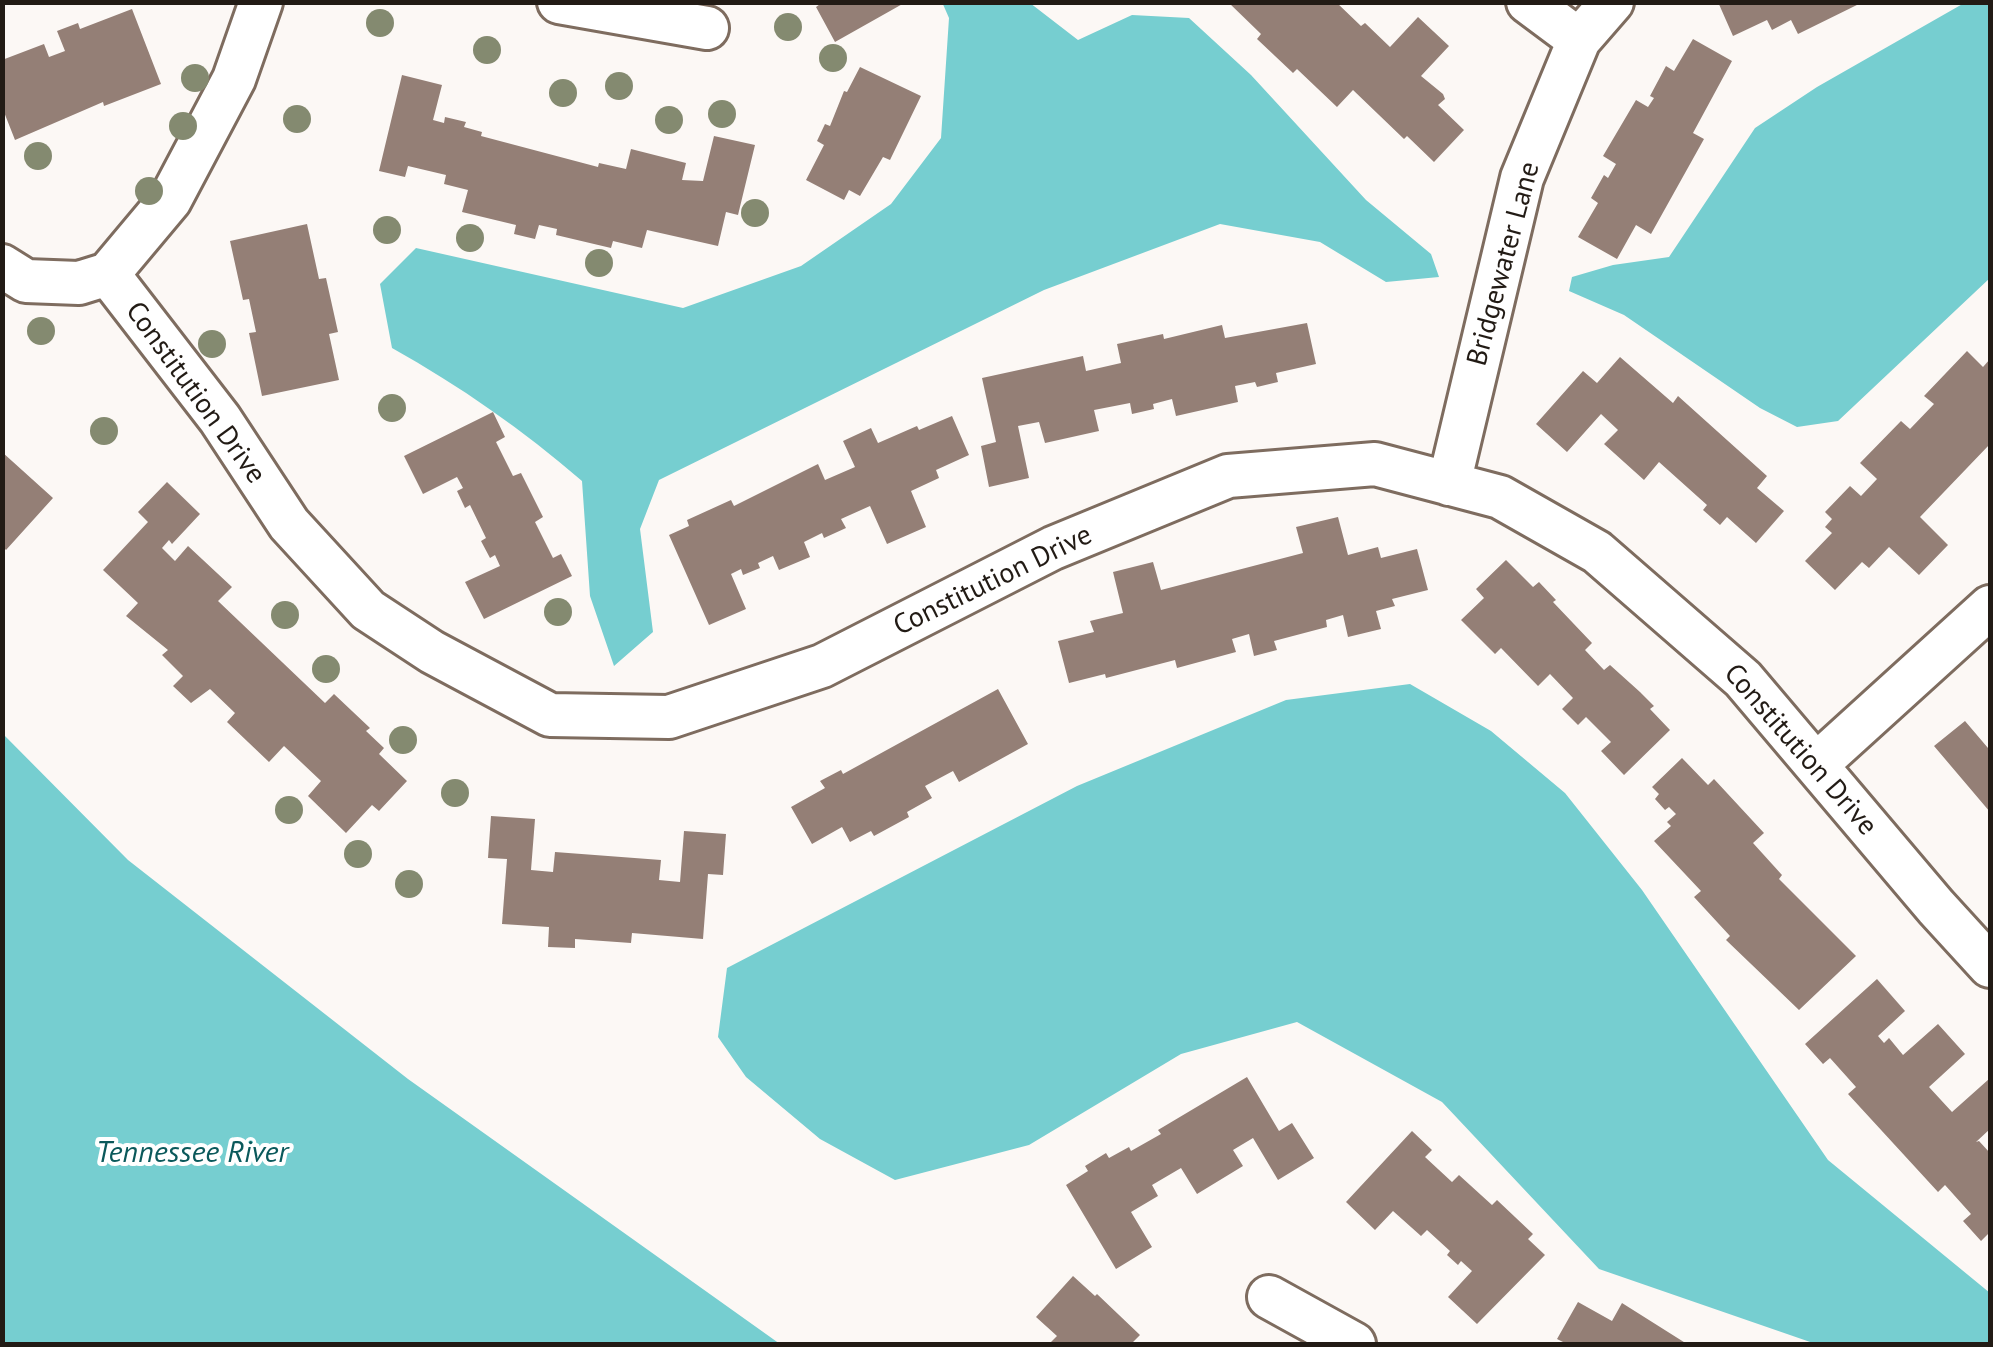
<!DOCTYPE html>
<style>
body{margin:0}
#map{position:relative;width:1993px;height:1347px;overflow:hidden;background:#fcf8f5;font-family:"PT Sans",sans-serif}
canvas{display:block}
.frame{position:absolute;inset:0;border:5px solid #221b15;pointer-events:none}
</style>
<div id="map">
<canvas width="1993" height="1347"></canvas>
<div class="frame"></div>
</div>
<script>
const c = document.querySelector('canvas').getContext('2d');
c.lineJoin = 'round';
function fillPath(path, color) { c.fillStyle = color; c.fill(path, 'evenodd'); }
function stroke(path, color, width, dash) { c.strokeStyle = color; c.lineWidth = width; c.lineCap = dash ? 'butt' : 'round'; c.setLineDash(dash || []); c.stroke(path); }
function write(font, color, halo, rows, align = 'center') {
  c.font = font + ' "PT Sans",sans-serif'; c.lineWidth = 8; c.setLineDash([]); c.textBaseline = 'middle'; c.strokeStyle = halo; c.fillStyle = color; for (const [text, x, y, turn = 0] of rows) {
    c.save(); c.translate(x, y); c.rotate((+turn || 0) * Math.PI / 180); c.textAlign = isNaN(turn) ? turn : align; if (halo) c.strokeText(text, 0, 0); c.fillText(text, 0, 0); c.restore();
  }
}
const water = new Path2D(`
 M942,2L1030,3L1078,40L1132,15L1189,18L1251,75L1366,200L1431,254L1439,277L1386,282L1320,242L1220,224L1044,290L659,480L640,529L653,632L614,666L590,596L582,481C523,430 460,386 392,348L380,284L416,248L683,308L801,266L891,204L941,138L949,18Z
 M1966,2L1990,3V278L1838,421L1797,427L1760,408L1624,315L1569,291L1572,277L1613,265L1669,257L1755,128L1817,87Z
 M1410,684L1491,731L1565,793L1642,890L1828,1160L1990,1293V1344H1816L1599,1269L1442,1102L1297,1022L1181,1054L1029,1145L895,1180L820,1139L746,1077L718,1037L727,968L1077,786L1286,700Z
 M3,734L128,860L408,1079L780,1344H3Z`);
const building = new Path2D(`
 M823,2H906L835,42L816,7Z
 M1228,2H1336L1361,26L1365,23L1390,47L1418,17L1449,46L1421,76L1443,94L1445,99L1438,105L1464,130L1434,162L1407,136L1404,139L1353,90L1337,107L1297,69L1293,73L1257,39L1261,34Z
 M1718,2H1863L1798,34L1791,20L1772,30L1767,20L1733,36Z
 M132,9L161,84L104,106L103,102L15,140L2,107V60L44,44L49,57L65,51L57,31L78,23L80,29Z
 M1693,39L1732,61L1693,133L1704,139L1651,234L1636,225L1617,259L1578,237L1598,203L1591,198L1604,175L1608,178L1616,164L1603,156L1636,100L1648,107L1654,98L1650,96L1666,66L1674,71Z
 M860,67L921,96L890,160L883,157L860,196L849,190L844,200L806,180L824,145L817,141L825,124L830,126L844,91L847,92Z
 M402,75L442,85L433,120L444,123L445,117L466,122L464,127L482,132L481,136L598,167L599,163L626,169L631,149L686,163L682,180L703,181L714,136L755,145L738,215L726,212L718,246L647,230L642,248L613,241L611,248L556,235L557,229L539,225L535,239L514,234L516,225L462,212L468,190L444,184L446,175L408,166L405,177L379,171Z
 M307,224L319,279L326,278L338,332L329,334L339,380L262,396L249,333L256,332L249,299L243,300L230,241Z
 M1307,323L1316,364L1276,373L1278,382L1257,387L1255,382L1235,386L1238,402L1176,416L1172,399L1153,404L1154,409L1132,414L1130,403L1094,410L1099,431L1045,443L1039,422L1018,426L1029,478L989,487L981,446L996,442L982,378L1083,356L1086,371L1121,363L1117,344L1163,334L1164,339L1222,325L1225,338Z
 M1967,351L1983,367L1990,359V444L1920,517L1948,545L1919,575L1889,547L1869,568L1862,562L1835,590L1805,561L1832,533L1825,527L1832,519L1825,512L1850,486L1861,496L1877,479L1860,463L1901,421L1910,429L1934,404L1924,396Z
 M1620,357L1673,403L1678,396L1767,476L1757,488L1784,511L1756,543L1727,517L1720,525L1703,510L1707,505L1659,462L1644,480L1604,444L1618,430L1601,414L1567,452L1536,424L1583,371L1597,383Z
 M493,412L505,437L496,442L513,476L521,473L543,517L535,522L553,558L561,554L572,576L484,619L465,582L500,566L495,555L490,558L481,541L486,538L470,505L465,508L457,491L463,488L457,477L423,494L404,456Z
 M952,416L969,455L936,470L939,478L911,491L926,527L887,544L870,506L841,519L846,528L824,538L822,533L804,542L810,557L779,570L773,556L758,563L760,568L743,575L741,569L731,574L746,609L709,625L669,535L689,526L687,520L731,500L734,506L818,464L825,480L855,467L843,441L871,428L878,443L917,426L919,430Z
 M2,452L53,498L6,550L2,546Z
 M167,482L200,514L172,544L169,540L162,548L175,561L188,546L232,587L218,601L325,703L334,694L370,728L366,731L384,748L379,754L407,781L379,811L372,805L346,833L308,796L321,781L284,746L269,762L227,722L235,713L210,689L191,703L173,686L183,676L162,655L168,650L126,616L138,603L103,570L148,522L138,512Z
 M1338,517L1348,555L1378,547L1381,558L1417,549L1428,590L1392,599L1395,606L1376,611L1381,629L1348,637L1343,615L1326,620L1327,627L1274,641L1277,650L1254,656L1249,634L1232,639L1236,652L1177,668L1175,660L1106,678L1105,674L1069,683L1058,641L1094,632L1090,621L1123,613L1113,572L1153,562L1161,590L1303,553L1296,527Z
 M1506,560L1533,587L1539,582L1556,600L1553,602L1592,643L1585,650L1604,670L1610,665L1640,692L1654,706L1650,709L1670,730L1624,775L1601,751L1611,742L1586,717L1578,725L1562,709L1573,698L1550,674L1538,686L1501,648L1495,654L1461,620L1484,598L1476,589Z
 M998,689L1028,744L959,782L953,771L925,786L932,798L907,812L909,817L874,836L871,831L850,842L842,827L812,844L791,807L825,788L820,781L841,770L843,774Z
 M1965,721L1988,748L1990,746V812L1934,746Z
 M1682,758L1708,785L1714,779L1764,833L1753,843L1782,875L1779,879L1856,956L1799,1010L1726,940L1730,936L1694,897L1701,891L1654,841L1671,826L1667,822L1676,814L1669,807L1665,810L1655,799L1659,794L1652,787Z
 M491,816L535,819L531,870L553,872L555,852L661,860L659,880L680,882L684,831L726,834L723,875L708,874L703,939L632,933L631,943L575,939V948L548,947L549,927L502,924L507,859L488,858Z
 M1877,979L1905,1011L1878,1036L1884,1043L1889,1038L1903,1055L1938,1024L1965,1054L1929,1087L1952,1112L1989,1079L1990,1081V1129L1976,1142L1979,1141L1990,1153V1232L1981,1241L1963,1221L1971,1214L1945,1185L1938,1192L1848,1094L1856,1087L1830,1058L1823,1064L1805,1044Z
 M1247,1077L1279,1131L1292,1123L1314,1158L1278,1180L1253,1138L1233,1150L1243,1166L1197,1194L1181,1168L1152,1185L1158,1196L1131,1212L1152,1247L1116,1269L1066,1185L1088,1171L1085,1166L1106,1153L1109,1158L1129,1147L1131,1151L1161,1134L1158,1130Z
 M1412,1131L1432,1150L1425,1157L1452,1182L1459,1175L1492,1205L1497,1200L1533,1234L1528,1239L1545,1255L1477,1324L1448,1297L1472,1271L1461,1261L1458,1265L1447,1255L1450,1251L1427,1230L1421,1236L1393,1211L1375,1230L1346,1202Z
 M1073,1276L1095,1296L1097,1294L1140,1335L1133,1342L1135,1344H1049L1057,1336L1036,1317Z
 M1578,1302L1612,1321L1622,1303L1687,1344H1567L1557,1339Z`);
const minor = new Path2D(`
 M559,2L707,28
 M1528,2L1579,40
 M2,266L26,281L79,283L108,274
 M108,274L220,419L289,524L368,610L432,652L550,715L669,717L822,666L1053,548L1228,476L1375,464L1500,497L1597,552L1743,679L1936,907L1990,966
 M108,274L170,200L234,79L261,2
 M1449,484L1522,178L1579,40L1612,2
 M1816,765L1990,607
 M1269,1297L1354,1344`);
const trees = [
 [380,23],
 [788,27],
 [487,50],
 [833,58],
 [195,78],
 [619,86],
 [563,93],
 [722,114],
 [297,119],
 [669,120],
 [183,126],
 [38,156],
 [149,191],
 [755,213],
 [387,230],
 [470,238],
 [599,263],
 [41,331],
 [212,344],
 [392,408],
 [104,431],
 [558,612],
 [285,615],
 [326,669],
 [403,740],
 [455,793],
 [289,810],
 [358,854],
 [409,884]
];
const streetNames = [
 ["Bridgewater Lane",1504,264,-75],
 ["Constitution Drive",195,393,54],
 ["Constitution Drive",993,581,-26],
 ["Constitution Drive",1800,750,49]
];
const waterNames = [
 ["Tennessee River",192,1153]
];
fillPath(water, '#76ced0');
fillPath(building, '#947f76');
stroke(minor, '#7e6c5f', 48);
stroke(minor, '#fff', 42);
c.fillStyle = '#848a70';
for (const [x, y] of trees) { c.beginPath(); c.arc(x, y, 14, 0, 2 * Math.PI); c.fill(); }
write('28px', '#221b15', '#fff', streetNames);
write('italic 30px', '#0b595b', '#fff', waterNames);
</script>
